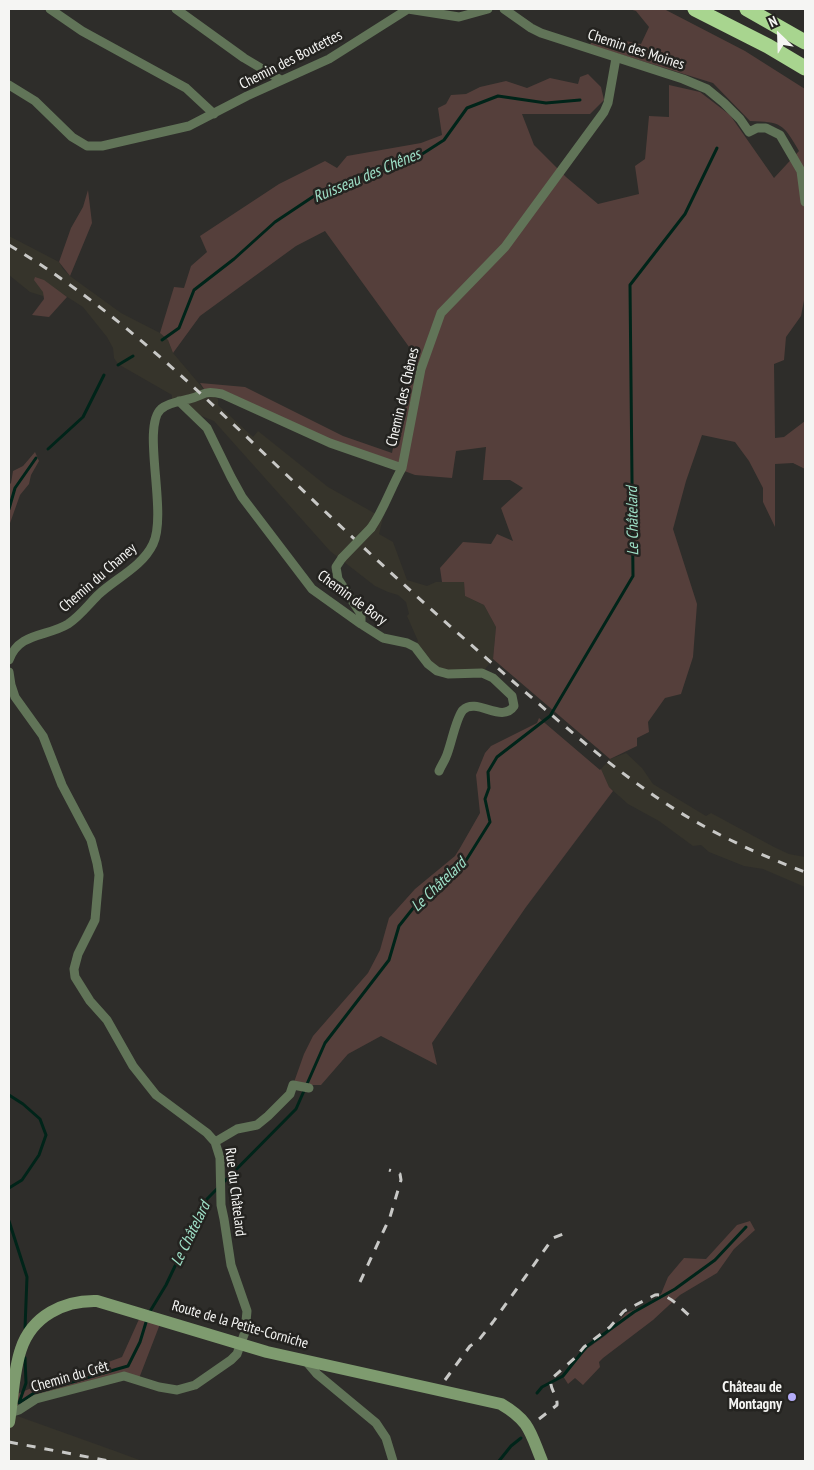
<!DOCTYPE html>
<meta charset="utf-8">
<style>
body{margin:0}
#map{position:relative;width:814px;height:1470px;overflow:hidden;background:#2e2d2a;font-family:"PT Sans Narrow",sans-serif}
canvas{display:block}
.frame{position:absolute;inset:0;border:10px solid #f5f5f3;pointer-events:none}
.north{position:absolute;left:754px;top:10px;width:50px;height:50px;-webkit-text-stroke:4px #242320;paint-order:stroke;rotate:336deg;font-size:14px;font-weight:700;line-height:20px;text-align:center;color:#f5f5f3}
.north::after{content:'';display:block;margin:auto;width:18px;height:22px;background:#f5f5f3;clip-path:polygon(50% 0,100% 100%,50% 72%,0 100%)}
</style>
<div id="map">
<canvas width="814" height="1470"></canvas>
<div class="frame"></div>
<div class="north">N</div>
</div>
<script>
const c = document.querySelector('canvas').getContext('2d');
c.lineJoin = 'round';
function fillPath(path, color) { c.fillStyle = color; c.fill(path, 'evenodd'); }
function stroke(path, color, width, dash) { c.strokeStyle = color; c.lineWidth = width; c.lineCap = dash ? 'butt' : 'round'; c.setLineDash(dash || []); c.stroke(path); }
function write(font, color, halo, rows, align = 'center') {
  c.font = font + ' "PT Sans Narrow",sans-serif'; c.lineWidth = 5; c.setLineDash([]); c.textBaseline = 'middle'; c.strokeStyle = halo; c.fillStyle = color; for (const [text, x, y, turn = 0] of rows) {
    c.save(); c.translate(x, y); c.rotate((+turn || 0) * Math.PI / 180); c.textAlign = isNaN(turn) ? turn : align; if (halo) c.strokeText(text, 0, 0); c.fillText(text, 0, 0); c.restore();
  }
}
const built = new Path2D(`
 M9,236L59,262L63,269L70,276L121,313L160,333L168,340L173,353L206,392L218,399V405L253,437L258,431L328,487L383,518L379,534L393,542L407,580L427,586L436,582H464L465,596L484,605L496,627L493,659L482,673L437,671L415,647L418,641L407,616L409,614L406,602L398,595L388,592L375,586L330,551L214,421L172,404V395L118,364L114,358L113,348L107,337L83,307L61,293L43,296L30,292L9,275Z
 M626,753L642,768L653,784L706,816L711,813L774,847L789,854L805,857V887L763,869L744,866L709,852L701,845L693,846L659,821L628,804L609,787L601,769L610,759Z
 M9,1413L115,1451L142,1461H9Z`);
const green = new Path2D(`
 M629,9H664L745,51L805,89V295L801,316L786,337L784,360L774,364L775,438L784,437L805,421V469L793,463L775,464V527L763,502V488L749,461L735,442L702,435L686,481L673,529L697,604L693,657L681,694L665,698L648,722L649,732L637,738V746L610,759L493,659L496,627L484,605L465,596L464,582H442L440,568L463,542L491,544L497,534L513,541L501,508L523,488L510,480H483L486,447L456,451L452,478L415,475L330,443L206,392L200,383L245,387L343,436L392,453L412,351L325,231L296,246L200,316L173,353L168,340L160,333L174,287L184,288L191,266L207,252L200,236L279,184L325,161L337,168L347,156L421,143L442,135L438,108L446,104L451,95L466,94L480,87L506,81L527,88L550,78L578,84L580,77L588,74L601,87L604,100L590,114H522L534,145L566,177L598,204L639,194L635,166L645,159L649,116L669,117V85L700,92L730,115L774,178L799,151C783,123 781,122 750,121L713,83L590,45L595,35L641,44L649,27L636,11Z
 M88,190L92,223L70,276L59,262L71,228L83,207Z
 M35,277L44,280L67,297L49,317L32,315L44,299L43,292L34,280Z
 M35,452L39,461L31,475L29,484L20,495L9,526V485L11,483L13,471L23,466Z
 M539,718L600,770L601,769L609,787L613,791L526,907L432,1043L437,1065L381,1036L348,1054L321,1085H293L304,1054L313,1036L368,973L380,950L389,918L415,889L455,856L460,848L480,813L476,775L485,753L491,746L537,723Z
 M750,1221L755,1230L734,1249L717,1273L680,1295L653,1320L603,1358L599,1362L600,1367L583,1385L575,1378L568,1384L563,1376L588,1348L606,1335L626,1313L646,1305L661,1294L668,1277L684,1258L706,1259L737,1225Z
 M140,1317L160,1324L138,1381L124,1376L36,1399L19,1410L16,1404L17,1394L56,1378L81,1372L122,1357Z`);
const stream = new Path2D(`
 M162,340L179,328L194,290L234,259L275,222L317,194L364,174L416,158L444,140L467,108L498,96L546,103L580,100
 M118,365L133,356
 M48,449L83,417L104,375
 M9,509L15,488L36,458
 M9,1095L23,1104L40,1119L46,1135L39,1155L22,1180L9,1188
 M9,1221L27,1277L25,1328
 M149,1313L166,1285L207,1199L296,1109L325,1043L389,960L399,926L422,897L465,862L490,822L485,799L489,788L488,772L497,757L550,716L633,576L630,285L685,214L717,148
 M537,1393L542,1387L563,1376L586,1347L634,1312L675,1289L715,1260L746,1227
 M19,1403L34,1393L128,1366L140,1342L147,1319
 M19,1403L26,1383L25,1358
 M499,1461L511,1446L521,1438`);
const street = new Path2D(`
 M50,9L82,31L186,88L214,114
 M176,9L244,58L281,80
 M504,9L531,28L541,33L683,79L707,89L724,103L740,119L749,132L757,128H766L780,135L801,171L805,202
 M9,85L35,101L72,137L87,146H102L189,126L247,96L329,59L408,9L459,17L488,9
 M179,401L207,428L231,477L242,497L312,589L361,624L383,638L407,643L415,647L428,664L437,671L448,674L482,673L493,678L512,696L514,706C502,724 477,697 463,710C456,717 451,746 446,757C444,762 441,766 439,771
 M371,528C384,510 391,487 402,468
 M342,558L336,567L338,579L361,614V624
 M9,660C19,632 47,637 68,624C80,616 88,605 98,595C116,578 142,567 153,544C168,513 141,427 161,409C168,403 180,401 189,399C206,395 202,390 222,394L330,443L402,468L421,369L441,313L505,247L604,112L608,103L616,58
 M9,672L11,685L15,697L43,736L62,785L91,840L97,863L99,875L95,920L78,954L74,969L75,977L90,1001L107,1020L133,1066L156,1095L207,1133L215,1142L220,1158L221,1205L224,1219L231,1265L247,1311L245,1332L237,1354L231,1360L195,1385L177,1390L159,1387L124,1376L36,1399L19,1410L10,1413
 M215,1142L237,1129L257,1125L268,1116L290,1094L293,1085L309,1088
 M306,1361L317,1374L376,1423L386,1438L393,1461`);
const secondary = new Path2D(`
 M9,1422C13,1399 13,1372 21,1349C32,1316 64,1300 97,1301L267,1352L501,1404C530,1421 530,1432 542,1461`);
const highway = new Path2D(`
 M695,9L768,46L805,68
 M747,9L805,42`);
const rail = new Path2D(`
 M9,245C117,309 201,394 292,480C367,552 444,622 523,690C563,725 603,760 646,790C695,825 749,851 805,872
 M360,1282L390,1217L401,1180L400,1174L389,1170
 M445,1380L470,1346L478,1341L493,1322L553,1238L563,1234L571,1235
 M539,1419L557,1405C558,1396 549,1389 551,1379L576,1357L584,1347L610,1327L624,1311L655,1295C669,1293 680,1308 690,1316
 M9,1442L109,1461`);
const streetBridge = new Path2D(`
 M342,558L371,528`);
const markers = [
 [792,1397,5,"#b4acf9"]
];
const streetNames = [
 ["Chemin des Moines",636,50,18],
 ["Chemin des Boutettes",291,60,-27],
 ["Chemin des Chênes",403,397,-77],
 ["Chemin du Chaney",98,578,-41],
 ["Chemin de Bory",352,598,36],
 ["Rue du Châtelard",235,1192,83],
 ["Route de la Petite-Corniche",240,1325,16],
 ["Chemin du Crêt",70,1377,-16]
];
const poiNames = [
 ["Château de",782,1388],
 ["Montagny",782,1405]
];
const waterNames = [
 ["Ruisseau des Chênes",367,176,-23],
 ["Le Châtelard",633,521,-91],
 ["Le Châtelard",439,885,-44],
 ["Le Châtelard",191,1234,-64]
];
fillPath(built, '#36342b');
fillPath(green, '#553f3b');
stroke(stream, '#002419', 3);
stroke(street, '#617458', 9);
stroke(secondary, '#7e9b6f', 12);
stroke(highway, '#a8d58f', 15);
stroke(rail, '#c8c8c6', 3, [9, 9]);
stroke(streetBridge, '#617458', 9);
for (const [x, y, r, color] of markers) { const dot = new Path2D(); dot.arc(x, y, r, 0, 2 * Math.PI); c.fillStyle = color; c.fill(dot); stroke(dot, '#242320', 2); }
write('15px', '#f5f5f3', '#242320', streetNames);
write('bold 15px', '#f5f5f3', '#242320', poiNames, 'right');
write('italic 16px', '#9ee0c7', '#242320', waterNames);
</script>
